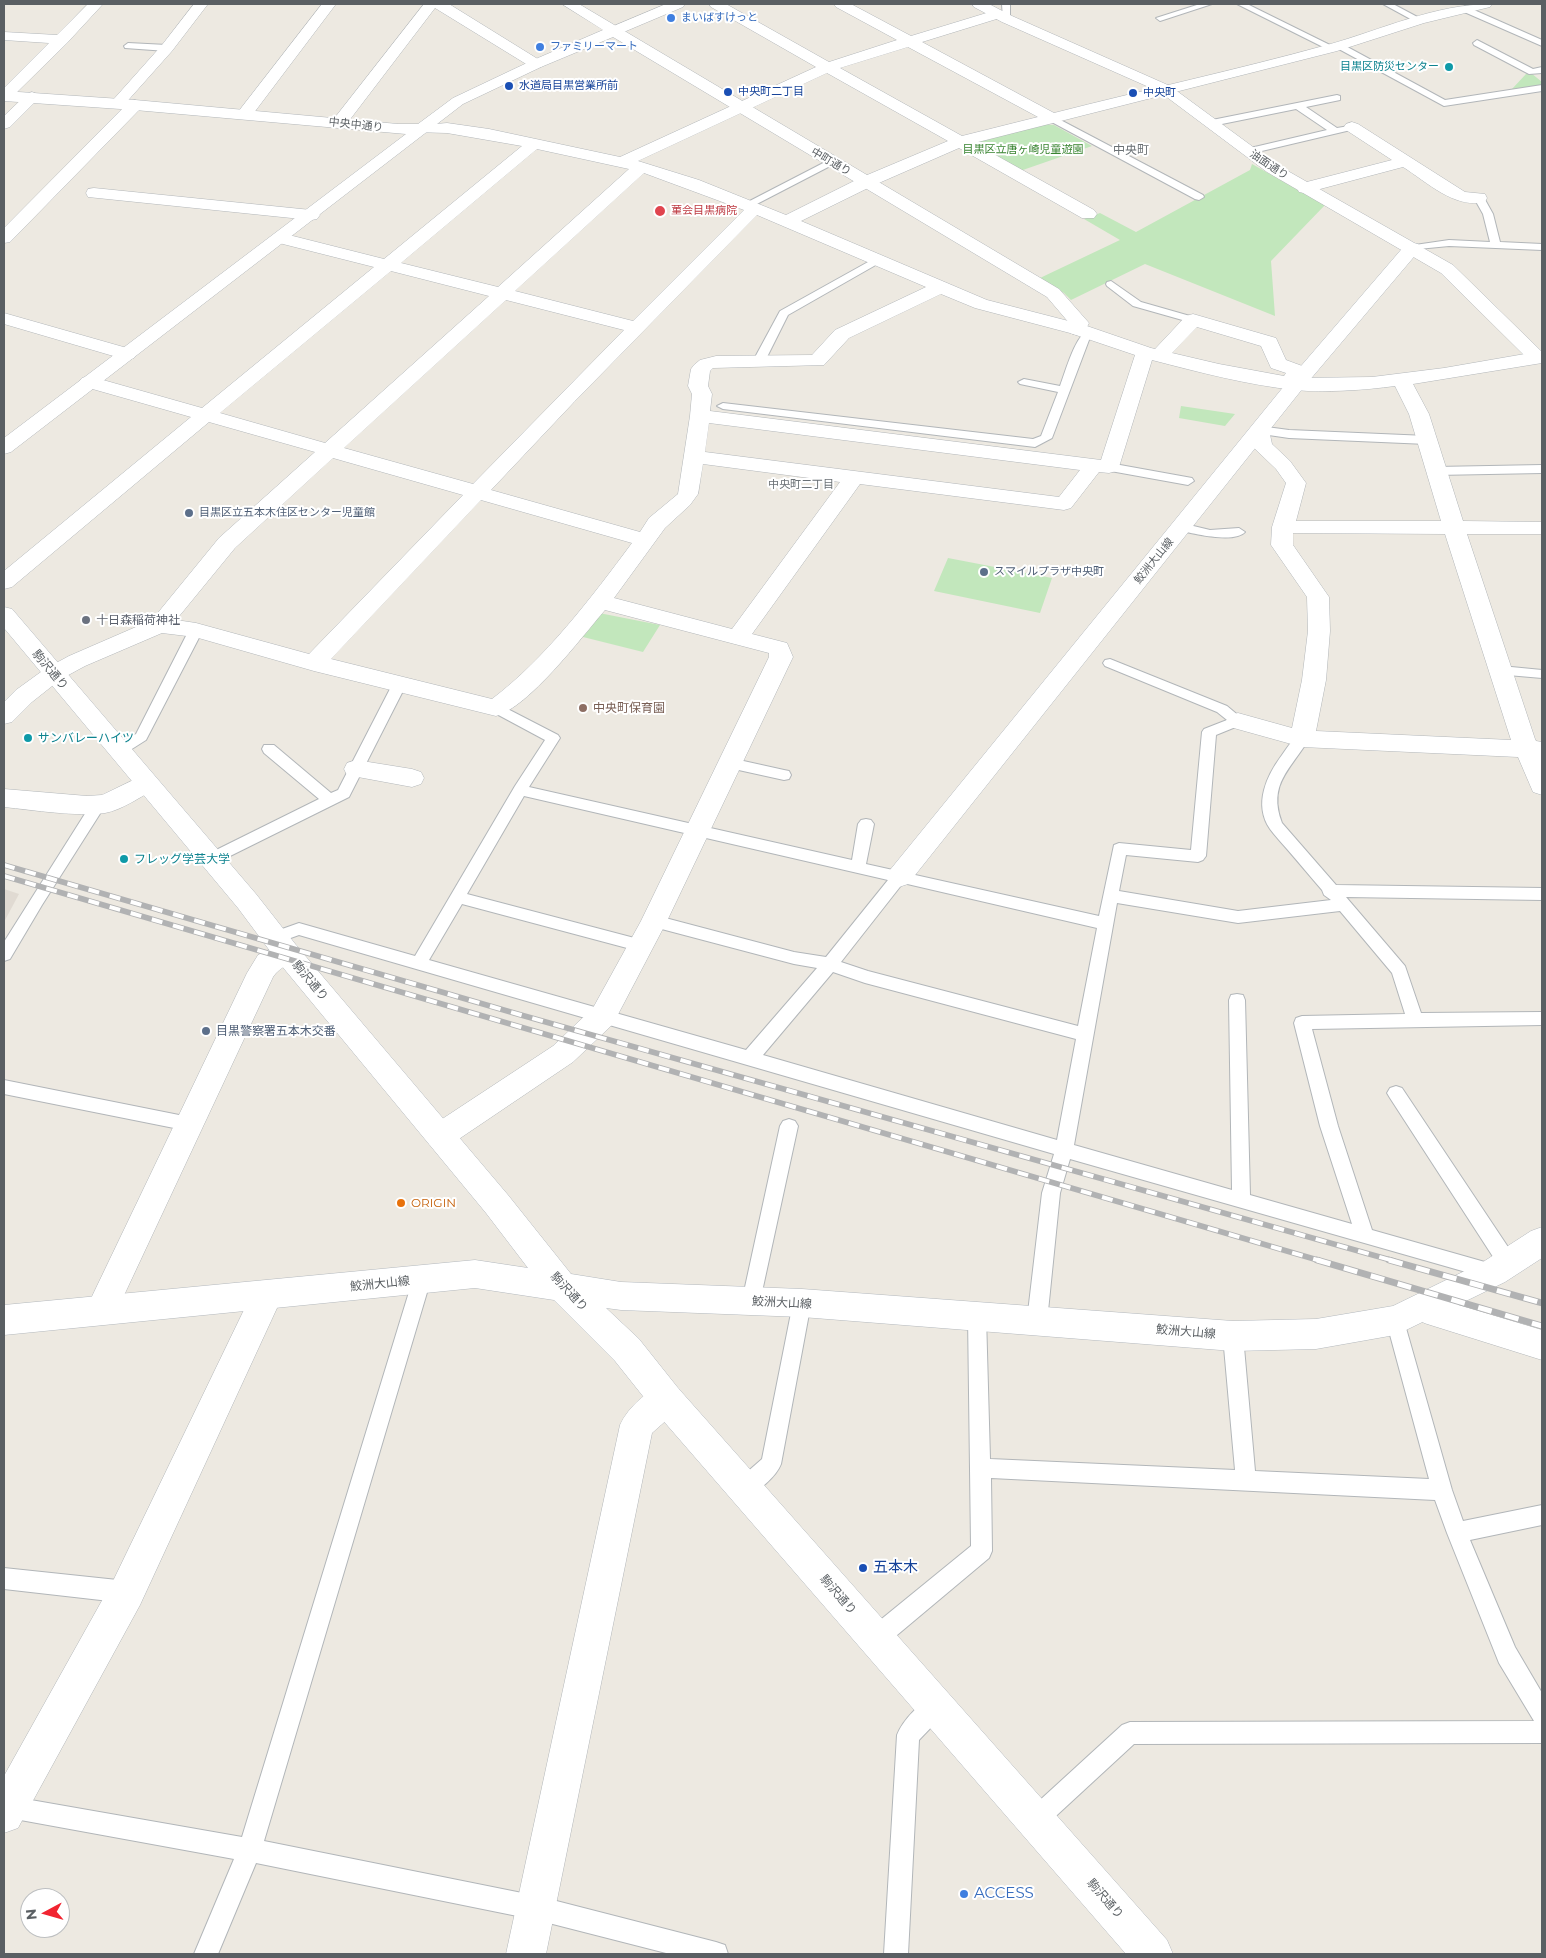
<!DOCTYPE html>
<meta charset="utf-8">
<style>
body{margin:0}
#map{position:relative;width:1546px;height:1958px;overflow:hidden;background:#ede9e1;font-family:Montserrat,sans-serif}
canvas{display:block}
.frame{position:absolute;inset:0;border:5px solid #5a5f63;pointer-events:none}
.north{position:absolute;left:20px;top:1888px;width:50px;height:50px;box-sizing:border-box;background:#fff;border:1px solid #bdbfc1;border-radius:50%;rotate:264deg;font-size:14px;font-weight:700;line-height:20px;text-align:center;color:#5a5f63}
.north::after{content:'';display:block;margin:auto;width:18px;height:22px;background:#f12431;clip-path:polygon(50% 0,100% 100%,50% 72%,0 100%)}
</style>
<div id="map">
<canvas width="1546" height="1958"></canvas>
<div class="frame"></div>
<div class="north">N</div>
</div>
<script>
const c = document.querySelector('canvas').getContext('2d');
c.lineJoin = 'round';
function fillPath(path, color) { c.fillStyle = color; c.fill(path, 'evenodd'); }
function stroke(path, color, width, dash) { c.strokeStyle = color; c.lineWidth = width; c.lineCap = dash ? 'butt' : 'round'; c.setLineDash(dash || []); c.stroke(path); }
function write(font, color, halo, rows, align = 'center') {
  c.font = font + ' Montserrat,"Noto Sans JP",sans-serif'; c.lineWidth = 4; c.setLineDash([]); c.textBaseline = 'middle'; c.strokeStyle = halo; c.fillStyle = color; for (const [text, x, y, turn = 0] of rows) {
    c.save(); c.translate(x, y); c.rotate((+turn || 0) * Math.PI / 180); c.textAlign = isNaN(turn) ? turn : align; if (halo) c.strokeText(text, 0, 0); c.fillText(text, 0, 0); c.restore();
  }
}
const education = new Path2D(`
 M4,889L19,894L4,922Z`);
const green = new Path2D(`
 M1531,73L1542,82V87L1516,91L1512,89L1526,74Z
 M1043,124L1054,125L1092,146L1020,171L976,146L977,142Z
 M1252,164L1325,205L1271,261L1275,316L1145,264L1071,300L1064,293L1040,278L1120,240L1084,219L1100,213L1136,232L1250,170Z
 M1181,406L1235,414L1225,426L1179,418Z
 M948,558L1052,578L1040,613L934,591Z
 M599,613L660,625L643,652L579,636Z`);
const service = new Path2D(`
 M1002,4H1010V21L1003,19Z
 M1200,4H1212L1160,21L1156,18Z
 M1237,4H1247L1336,48L1329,50Z
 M1383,4H1393L1423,20L1416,22Z
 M1465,6L1542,40V46L1462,11L1461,9Z
 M1477,40L1533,69L1542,67V73L1529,74L1474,45L1473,43Z
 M128,43L167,45L171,48L167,51L125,48L124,46Z
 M1340,43L1445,100L1542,85V91L1444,106L1337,48L1336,46Z
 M1337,95L1340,96V100L1306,107L1337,128L1355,125V129L1249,154L1246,153V149L1327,130L1296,109L1212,126L1207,123L1212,120Z
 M1051,115L1203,195L1204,197L1199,200L1195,199L1048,120V116Z
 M831,159L834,160V164L751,207L747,208L742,205Z
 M1479,195L1483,196L1493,214L1500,242L1542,244V250L1449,246L1408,250L1407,248L1408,246L1449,240L1490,242L1483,214L1474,198Z
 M877,257L881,258L882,260L881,262L788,315L765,361L763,363H755L753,361L780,311Z
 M1111,281L1141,302L1197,318L1198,320L1193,323L1133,306L1107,286L1106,284L1107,282Z
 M1089,330L1095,333L1089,340L1052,438L1035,447L723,409L717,406L723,403L1033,439L1041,436L1058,392L1020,384L1018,382L1024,379L1060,386C1065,373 1076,333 1089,330Z
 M1259,426L1289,430L1427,436L1433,440L1427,444L1289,438L1255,433L1253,430L1255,427Z
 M1109,463L1192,478L1194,481L1188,485L1105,470L1103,467L1105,464Z
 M1542,465V473L1436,475L1430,471L1436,467Z
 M1181,523L1210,530L1239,528L1245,532C1234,544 1191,533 1177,530L1175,527Z
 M196,626L201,627L203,630L146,740L124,754H114L112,750L114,746L136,734L189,630L191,627Z
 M1110,659L1227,706L1245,721L1243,724L1216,735L1206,856L1203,860L1198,862L1126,855L1119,891L1238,911L1331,900L1324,895L1322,890C1310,876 1299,863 1287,849C1281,842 1275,836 1270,829C1253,804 1267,775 1282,755C1289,746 1295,732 1307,736L1309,739C1291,769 1267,784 1282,823L1336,885L1542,888V900L1346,897L1405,966L1421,1013L1542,1012V1025L1312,1029L1338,1126L1372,1230L1499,1266L1390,1098L1387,1093L1390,1088L1396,1086L1402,1088L1514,1256L1516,1262L1514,1268L1507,1270L1502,1268L1503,1272L1501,1278L1494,1280L1070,1159L1060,1193L1047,1321L1044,1327L1037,1330L1030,1327L1027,1321L1042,1193L1054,1154L299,935L274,944L268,942L266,938L268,934L299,923L415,956L515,786L545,740L491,711L489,708L491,705L496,703L558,735L560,738L529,787L852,860L858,824L861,820L866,819L871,820L874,824L866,864L1099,916L1114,845L1119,843L1191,850L1202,732L1204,729L1227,720L1217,712L1105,666L1103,663L1105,660ZM524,796L888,880L826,957L794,952L654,915L648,917L646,921L648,925L654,927L794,964L817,968L746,1050L429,960L462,904L642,952L648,950L650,946L648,942L642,940L467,894ZM903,883L1097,928L1078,1026L868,971L841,962ZM1117,903L1238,923L1340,911L1392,973L1405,1014L1302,1016L1296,1018L1294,1023L1320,1126L1352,1224L1250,1195L1245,1000L1243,995L1237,994L1231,995L1229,1000L1232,1190L1074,1145ZM833,972L865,983L1076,1039L1057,1140L763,1055Z
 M1501,666L1542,670V678L1496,674L1494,671L1496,668Z
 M399,680L404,682L406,685L349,797L216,863L211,865L206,863L203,859L206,855L319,799L264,753L262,749L264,745H274L331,793L338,790L392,685L394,682Z
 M730,758L784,770L789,771L791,775L789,779L784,780L725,767L723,763L725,759Z
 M98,800L103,801L105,805L103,809L42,905L10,959L4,961V942L93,801Z
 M4,1080L189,1117L195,1119L198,1124L195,1129L189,1131L4,1094Z
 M789,1119L795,1121L798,1126L760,1301L758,1307L751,1309L744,1307L742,1301L780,1126L783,1121Z
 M422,1271L429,1273L431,1279L264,1841L537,1896L716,1942L725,1945L728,1954H670L537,1920L256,1863L218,1954H194L234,1859L4,1817V1797L8,1796L242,1837L413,1279L415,1273Z
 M802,1294L809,1297L811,1303L781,1464C776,1477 758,1492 745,1497L738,1494L735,1487L738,1480L762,1459L793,1303L795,1297Z
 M977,1307L984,1310L986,1316L990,1459L1235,1470L1223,1336L1226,1330L1233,1327L1240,1330L1243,1336L1255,1471L1429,1479L1386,1320L1388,1314L1395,1311L1402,1314L1452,1490L1463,1521L1542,1505V1525L1470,1540L1515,1647L1542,1693V1743L1134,1744L1044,1827L1036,1831L1028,1827L1024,1819L1028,1811L1122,1725L1130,1722L1534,1721L1499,1663L1447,1533L1435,1500L991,1478L992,1551L989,1558L884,1646L876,1649L868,1646L865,1638L868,1630L971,1546L968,1316L970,1310Z
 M4,1568L127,1581L134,1585L138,1592L134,1599L127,1603L4,1589Z
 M935,1696L943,1699L946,1707L943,1715L919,1740L908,1954H884L897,1735C903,1720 920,1702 935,1696Z`);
const minor = new Path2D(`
 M88,4H103L67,43L10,99L4,100V88L49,43L4,40V32L57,35Z
 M194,4H208L172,51L123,106H113L110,103L113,100L162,45Z
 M322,4H336L250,118H238L236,115L238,112Z
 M424,4H449L541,61L544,64L541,67H531L435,8L345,126H333L331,123L333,120Z
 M666,4H685L683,7L619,34H609L607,31L609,28Z
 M709,4H726L829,62L897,40L836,7L834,4H851L911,36L993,11H1003L1005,14L1003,17L922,42L1054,113C1144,90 1236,70 1327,45C1381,30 1435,4 1492,4L1490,7L1424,23L1337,51L974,143L1094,210L1097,214L1094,218H1082L959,148L872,186L801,221L987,300L1084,325L1151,348L1155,349L1186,316L1193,314L1276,338L1286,360L1305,367L1308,371L1302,378L1372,377L1444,368L1542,351V363L1413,384L1429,414L1463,521L1542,522V534H1467L1535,739L1536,741L1542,742V795L1533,792L1518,757L1302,747L1230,727L1226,721L1230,715L1238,713L1292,728L1302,680L1308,631L1307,597L1271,545L1272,527L1286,483L1276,469L1252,446L1249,430L1252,426L1259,424L1266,426L1269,430L1272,444L1290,461L1306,483L1296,521H1441L1409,414L1395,386C1366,390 1324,393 1295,390C1248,385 1198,372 1152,360L1119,467L1116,471L1109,473L1099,472L1071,508L1064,510L860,484L752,634L787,643L793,657L667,921L613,1024L573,1062L450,1145L440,1148L430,1145L425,1136L430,1127L553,1046L593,1008L641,921L769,657V653L605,610C581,638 529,707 496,716L314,671L195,637L162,633L85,666L61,679L32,702L12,722L4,724V702L16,690L45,669L69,656L152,620L219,538L315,452L209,422L12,587L4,589V571L191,417L82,386L79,382L82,378L89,376L96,378L202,408L374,267L275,242L272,238L275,234L281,233L384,259L522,146L447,133L414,132L412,129L414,126L447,123L489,129L620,157L816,67L711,7ZM908,47L1038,117L962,136L840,68ZM827,73L948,141L860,178L786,215L699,180L638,161ZM537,149L629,169L498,287L401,263ZM644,173L744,210L633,321L515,291ZM757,215L926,287L835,330L812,355L716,356L700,360L694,365L691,369L688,386L692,394L690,416L678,494L649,518L640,532L491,490L574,402ZM391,271L489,296L325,443L220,413ZM941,294L975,308L1070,333L1135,355L1101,460L710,411L712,394L708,386L710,371L713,368L824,365L849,338ZM506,300L624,330L473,484L344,448ZM1197,327L1261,346L1271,368L1286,373L1284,376L1219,364L1172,353ZM709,423L1080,470L1059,497L705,452ZM333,458L463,495L309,654L196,623L176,620L235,548ZM703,464L840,482L732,629L614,598L665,528L690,505L698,494ZM481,500L632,543C592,597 545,659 492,699L331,659ZM1293,533L1445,534L1511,740L1316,731L1326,680L1330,631L1329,597L1293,545Z
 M32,92L37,94L40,97L10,127L4,129V116L27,94Z
 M135,100L141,102L143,105L141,108L10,242L4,243V228L129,102Z
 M1352,122L1358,124L1465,192L1485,194L1487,198L1485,202C1454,209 1427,182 1403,167L1305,193L1299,192L1297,188L1299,184L1392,160L1346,130L1344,127L1346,124Z
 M94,188L311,210L317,211L320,215L317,219L311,220L88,197L86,193L88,189Z
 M4,313L134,350L136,354L134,358L127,360L4,324Z
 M356,760L412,769L421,772L424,778L421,784L412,787L347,775L344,769L347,763Z
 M146,774L155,777L158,783L155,789C140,797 122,810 105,813C77,817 33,810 4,807V789L87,796L102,795Z
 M286,942L296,945L300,952C293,964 280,966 273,977L112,1321L101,1325L90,1321L85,1311L247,973L258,955Z
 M267,1281L278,1285L283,1295L140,1605L18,1828L4,1833V1776L114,1579L256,1285Z
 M1427,1292L1438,1296L1445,1301L1542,1330V1360L1424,1323L1416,1316L1411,1306L1416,1296Z
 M666,1383L678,1388L683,1399L678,1410L652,1433L546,1954H506L620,1425C628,1407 647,1391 666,1383Z`);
const tertiary = new Path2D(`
 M562,4H579L1059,289L1089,323L1084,333L1077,335L1070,333L1068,329L1070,324L1047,297L613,37L541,67L463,104L11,452L4,454V438L406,134L135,110L4,101V91L135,100L398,124H418L453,98L531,61L603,30Z
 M972,4H989L1012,16L1170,86L1279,166L1453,265L1542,352V361H1530L1441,273L1267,172L1160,92L1002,22L974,7Z`);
const secondary = new Path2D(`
 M1412,243L1418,244L1421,248L1418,252L1303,388L908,884L899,887L890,884L886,877L890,870L1289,380L1406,244Z
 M4,607L12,609L256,894L296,945L508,1195L571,1274L621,1282L802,1289L1233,1321L1316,1319L1393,1306L1483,1262L1531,1231L1542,1227V1258L1505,1282L1406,1330L1395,1335L1316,1349L1233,1351L802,1317L621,1310L606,1308L639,1339L678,1388L1167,1940L1173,1954H1126L654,1410L615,1361L554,1300L475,1288L4,1335V1305L475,1260L528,1268L486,1213L276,959L238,908L4,628Z`);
const railFar1 = new Path2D(`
 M4,865L521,1015L1394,1261
 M4,876L1321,1261`);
const rail = new Path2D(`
 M1317,1260L1542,1326
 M1389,1260L1542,1303`);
const markers = [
 [671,18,5,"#3f7fe0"],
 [540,47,5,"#3f7fe0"],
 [1449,67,5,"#0f9aa8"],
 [509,86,5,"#1a4fb4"],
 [728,92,5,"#1a4fb4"],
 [1133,93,5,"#1a4fb4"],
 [660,211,6,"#e0444e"],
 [189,513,5,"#5c6f8a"],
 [984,572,5,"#5c6f8a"],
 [86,620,5,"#6b7280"],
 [583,708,5,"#8d6e63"],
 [28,738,5,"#0f9aa8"],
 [124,859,5,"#0f9aa8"],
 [206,1031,5,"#5c6f8a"],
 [401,1203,5,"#e8710a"],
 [863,1568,5,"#1a4fb4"],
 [964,1894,5,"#3f7fe0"]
];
const farShopnames = [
 ["まいばすけっと",681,18],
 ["ファミリーマート",550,47]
];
const farCulturenames = [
 ["目黒区防災センター",1439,67]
];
const farTransitnames = [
 ["水道局目黒営業所前",519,86],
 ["中央町二丁目",738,92],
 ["中央町",1143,93]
];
const farStreetnames = [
 ["中央中通り",356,125,6],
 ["中町通り",831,162,30],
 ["油面通り",1269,165,34],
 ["鮫洲大山線",1154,561,-51]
];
const farParknames = [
 ["目黒区立唐ヶ崎児童遊園",1023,150]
];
const farHealthnames = [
 ["菫会目黒病院",671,211]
];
const farNeighbourhoodnames = [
 ["中央町二丁目",801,485]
];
const farServicenames = [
 ["目黒区立五本木住区センター児童館",199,513],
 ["スマイルプラザ中央町",994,572]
];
const farQuarternames = [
 ["中央町",1131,150]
];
const worshipNames = [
 ["十日森稲荷神社",96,620]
];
const streetNames = [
 ["駒沢通り",50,670,50],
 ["駒沢通り",310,981,50],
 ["鮫洲大山線",380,1284,-6],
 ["駒沢通り",569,1292,47],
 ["鮫洲大山線",782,1303,3],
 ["鮫洲大山線",1186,1332,5],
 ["駒沢通り",838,1595,49],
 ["駒沢通り",1105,1899,49]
];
const educationNames = [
 ["中央町保育園",593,708]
];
const cultureNames = [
 ["サンバレーハイツ",38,738],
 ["フレッグ学芸大学",134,859]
];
const serviceNames = [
 ["目黒警察署五本木交番",216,1031]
];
const foodNames = [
 ["ORIGIN",411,1203]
];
const nearTransitnames = [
 ["五本木",873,1568]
];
const nearShopnames = [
 ["ACCESS",974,1894]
];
fillPath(education, '#e0dad2');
fillPath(green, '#c2e7bc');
stroke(service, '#b2b6b9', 2);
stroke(minor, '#b2b6b9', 1);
stroke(tertiary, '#b2b6b9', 1);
stroke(secondary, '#b3b8bd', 1);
fillPath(service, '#fff');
fillPath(minor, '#fff');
fillPath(tertiary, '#fff');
fillPath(secondary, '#fff');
stroke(railFar1, '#b1b2b3', 5.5);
stroke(rail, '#b1b2b3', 7);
stroke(railFar1, '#fff', 4, [11]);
stroke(rail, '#fff', 5, [14]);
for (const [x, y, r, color] of markers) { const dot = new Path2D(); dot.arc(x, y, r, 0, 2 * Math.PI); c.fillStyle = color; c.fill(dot); stroke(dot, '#fff', 2); }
write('11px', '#366cbe', '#fff', farShopnames, 'left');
write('11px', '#0d838f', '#fff', farCulturenames, 'right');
write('11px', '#164399', '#fff', farTransitnames, 'left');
write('11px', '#5a5f63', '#fff', farStreetnames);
write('11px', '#388430', '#fff', farParknames);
write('11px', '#be3a42', '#fff', farHealthnames, 'left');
write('11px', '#6b7175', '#fff', farNeighbourhoodnames);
write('11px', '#4e5e75', '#fff', farServicenames, 'left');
write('12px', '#6b7175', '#fff', farQuarternames);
write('12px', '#5b616d', '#fff', worshipNames, 'left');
write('12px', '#5a5f63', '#fff', streetNames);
write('12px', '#785e54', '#fff', educationNames, 'left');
write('12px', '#0d838f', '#fff', cultureNames, 'left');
write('12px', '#4e5e75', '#fff', serviceNames, 'left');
write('12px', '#c56008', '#fff', foodNames, 'left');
write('15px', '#164399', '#fff', nearTransitnames, 'left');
write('15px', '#366cbe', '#fff', nearShopnames, 'left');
</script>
